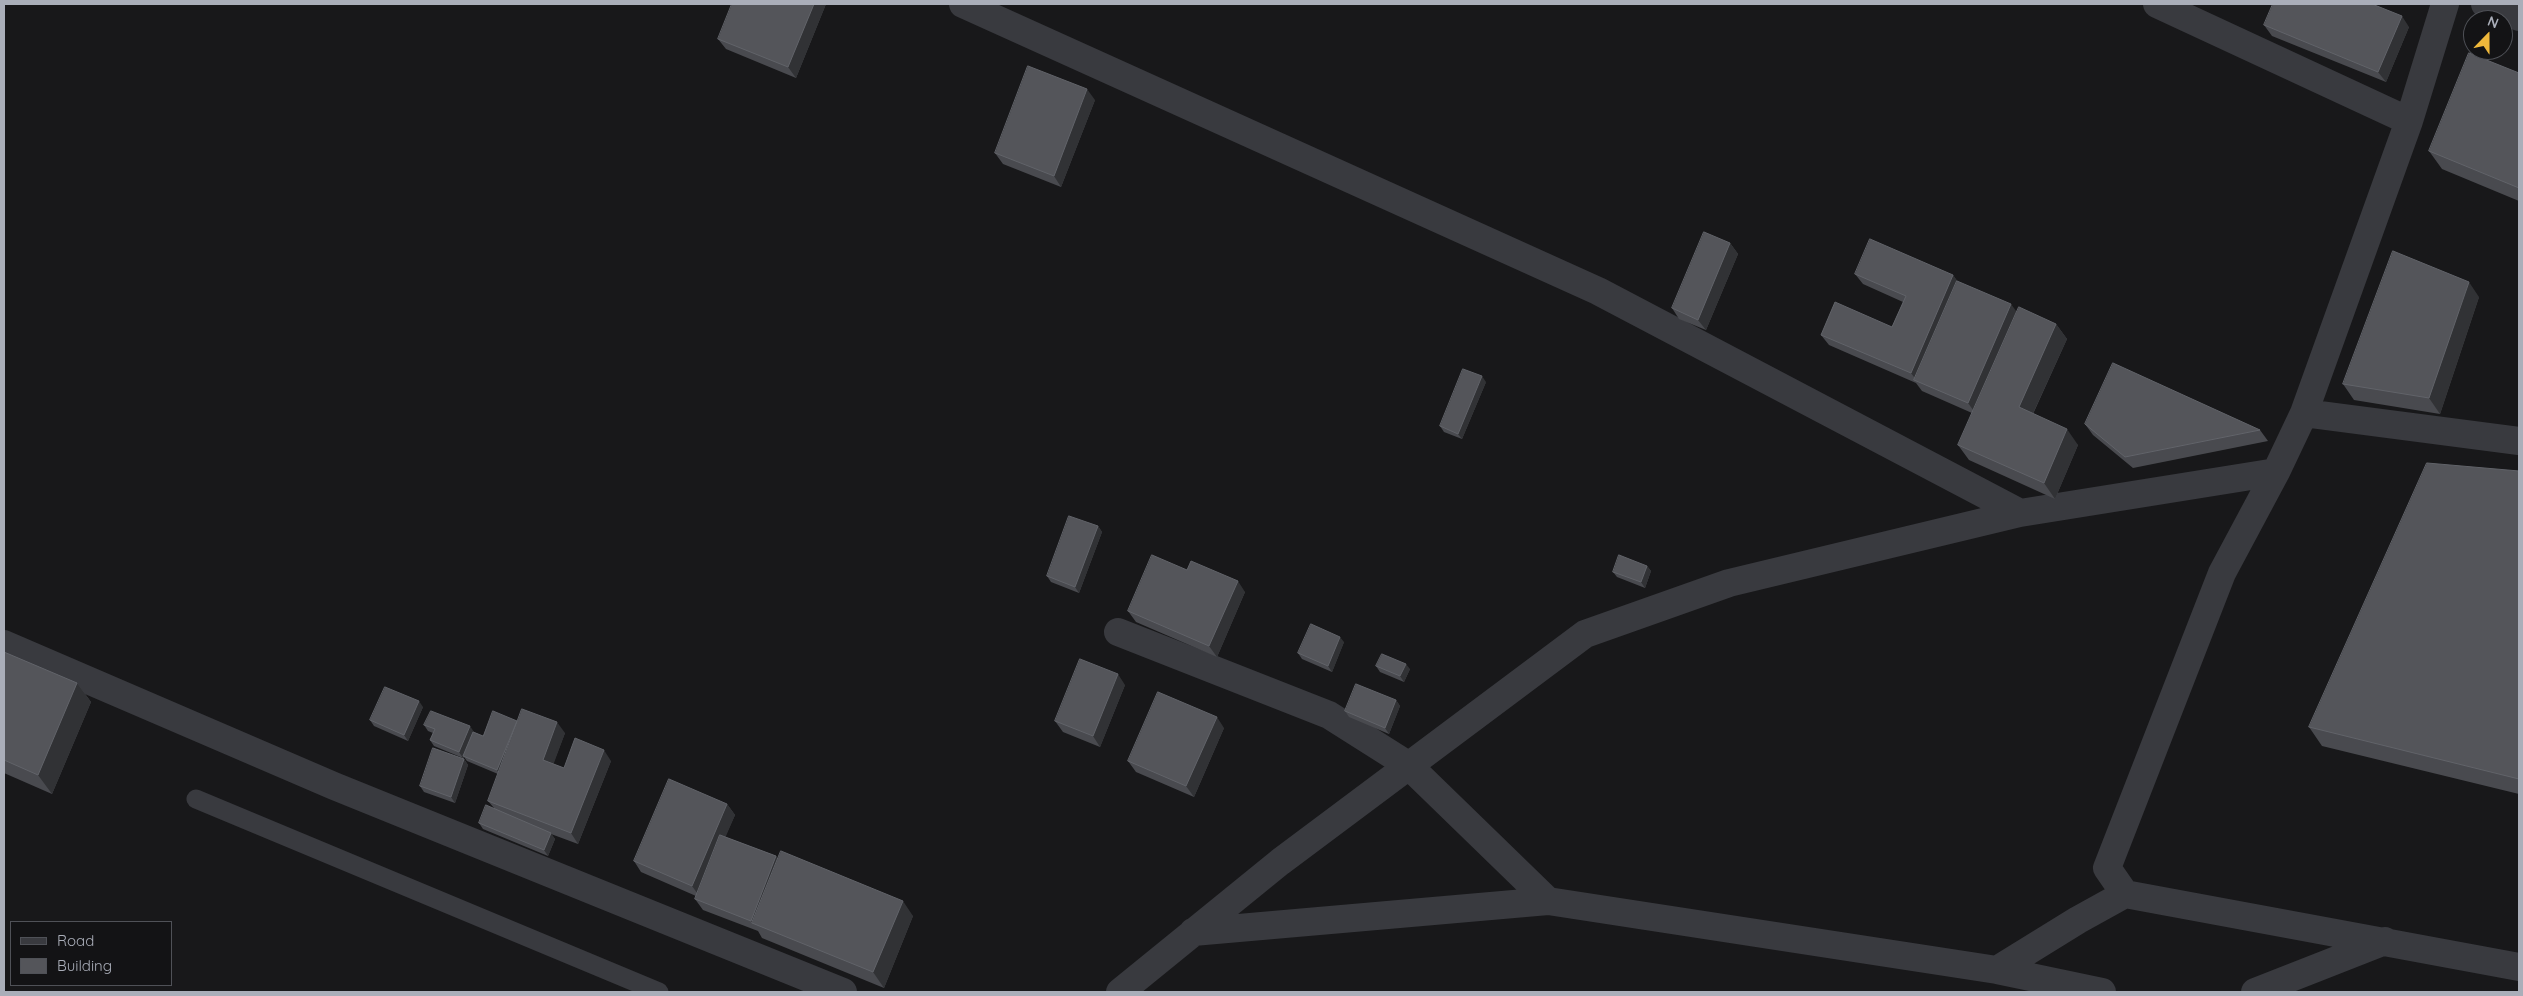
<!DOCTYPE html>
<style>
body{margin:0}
#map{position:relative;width:2523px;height:996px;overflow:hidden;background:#18181a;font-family:Quicksand,sans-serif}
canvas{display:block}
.frame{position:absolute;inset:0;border:5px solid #aaaeb9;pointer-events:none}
.legend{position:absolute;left:10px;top:921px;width:162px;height:65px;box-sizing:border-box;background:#131315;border:1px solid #4f5157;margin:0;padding:6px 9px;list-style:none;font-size:15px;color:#aaaeb9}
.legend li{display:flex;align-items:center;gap:10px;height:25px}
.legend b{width:25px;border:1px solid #4f5157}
.north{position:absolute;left:2463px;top:10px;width:50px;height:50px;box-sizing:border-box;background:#131315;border:1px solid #4f5157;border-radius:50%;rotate:22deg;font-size:14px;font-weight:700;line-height:20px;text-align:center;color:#aaaeb9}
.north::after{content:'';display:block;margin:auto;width:18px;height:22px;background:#efb83b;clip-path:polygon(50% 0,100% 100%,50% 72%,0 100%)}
</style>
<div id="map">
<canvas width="2523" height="996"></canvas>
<div class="frame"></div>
<ul class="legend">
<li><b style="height:6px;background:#393a3f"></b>Road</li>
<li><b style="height:14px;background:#54555a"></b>Building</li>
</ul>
<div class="north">N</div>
</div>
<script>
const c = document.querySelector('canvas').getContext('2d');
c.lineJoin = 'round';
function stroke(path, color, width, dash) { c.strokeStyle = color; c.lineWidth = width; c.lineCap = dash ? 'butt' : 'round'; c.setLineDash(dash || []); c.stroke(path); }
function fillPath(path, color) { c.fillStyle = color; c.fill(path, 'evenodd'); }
const service = new Path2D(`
 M196,799L659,992`);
const minor = new Path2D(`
 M963,4L1598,291L2020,513
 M2157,4L2409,121
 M2445,4L2409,121L2304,413L2276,472L2222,573L2107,868L2125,894L2519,967
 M2485,4L2519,17
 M2304,413L2519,441
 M1118,632L1329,715L1408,765L1548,901
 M4,644L334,786L843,992
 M1193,932L1548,901L1997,970L2102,992
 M1997,970L2078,920L2125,894
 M1120,992L1280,862L1585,634L1729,583L2020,513L2276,472
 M2255,992L2385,941`);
const wall = new Path2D(`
 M826,4L796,78L726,49L718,39Z
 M2264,25L2409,27L2386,82L2272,36Z
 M2519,73V201L2442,169L2429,151Z
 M1095,100L1061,187L1003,164L995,153Z
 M1730,243L1738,254L1706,330L1679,319L1672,308Z
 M1855,274L1953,275L1957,281L2017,313L2056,324L2067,339L2033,414L2078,445L2055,499L1969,460L1958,445L1972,413L1922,391L1916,383L1829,345L1821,335L1892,327L1903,302L1863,284Z
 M2479,297L2440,414L2354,400L2343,384Z
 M1486,382L1462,439L1444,432L1440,426Z
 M2085,424L2260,430L2268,441L2133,468L2093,435Z
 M2519,471V794L2322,746L2309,727Z
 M1098,526L1102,532L1079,593L1051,582L1047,576Z
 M1647,566L1651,571L1645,588L1617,577L1613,572Z
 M1187,570L1245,592L1217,657L1136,622L1128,611Z
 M1344,642L1332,672L1302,659L1298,653Z
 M4,652L77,683L91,702L52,794L4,773Z
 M1376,666L1410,669L1404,682L1380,672Z
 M1125,685L1100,747L1063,732L1055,721Z
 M1396,700L1400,706L1389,734L1349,717L1345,711Z
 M423,707L408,741L374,726L370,720Z
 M517,721L565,733L553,764L564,768L611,761L578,844L551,834L555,839L548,856L483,829L479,823L494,808L488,801L498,774L467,761L464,757L463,758L434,746L430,740L433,733L428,731L424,725L474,732L483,736Z
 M1224,728L1194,797L1136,772L1128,761Z
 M464,759L468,765L455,803L424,792L420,786Z
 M727,804L735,815L725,837L776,856L778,859L913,916L884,988L762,938L758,931L703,910L695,899L696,896L641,872L634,861Z`);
const shadedWall = new Path2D(`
 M814,4H826L796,78L788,67Z
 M2402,16L2409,27L2386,82L2378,72Z
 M1087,89L1095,100L1061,187L1054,176Z
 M1730,243L1738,254L1706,330L1698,320Z
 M1953,275L1961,286L1917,381L1911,373Z
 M2469,282L2479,297L2440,414L2429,398Z
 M2011,304L2019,315L1976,414L1968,403Z
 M2056,324L2067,339L2029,422L2019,407Z
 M1482,376L1486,382L1462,439L1458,434Z
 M2067,429L2078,445L2055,499L2044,483Z
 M1098,526L1102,532L1079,593L1075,587Z
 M1647,566L1651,571L1645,588L1641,582Z
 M1238,581L1245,592L1217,657L1209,646Z
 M1340,637L1344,642L1332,672L1328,666Z
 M1406,664L1410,669L1404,682L1400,676Z
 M1118,674L1125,685L1100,747L1093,736Z
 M77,683L91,702L52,794L38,775Z
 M1396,700L1400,706L1389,734L1385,728Z
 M419,701L423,707L408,741L404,735Z
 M1217,717L1224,728L1194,797L1186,786Z
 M518,722L501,776L497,770Z
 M557,722L565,733L551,771L543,760Z
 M470,726L474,732L463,758L459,752Z
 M604,750L611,761L578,844L571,833Z
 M464,759L468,765L455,803L451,797Z
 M727,804L735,815L700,897L692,886Z
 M551,833L555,839L548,856L544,850Z
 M776,856L784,867L752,923L751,921Z
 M903,901L913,916L884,988L873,972Z`);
const building = new Path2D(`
 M732,4H814L788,67L718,39Z
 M2273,4H2372L2402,16L2378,72L2264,25Z
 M2469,53L2519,73V188L2429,151Z
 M1028,66L1087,89L1054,176L995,153Z
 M1704,232L1730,243L1698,320L1672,308Z
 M1870,239L1953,275L1911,373L1821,335L1835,302L1892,327L1906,296L1855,274Z
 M2393,251L2469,282L2429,398L2343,384Z
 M1957,281L2011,304L1968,403L1914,380Z
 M2019,307L2056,324L2019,407L2067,429L2044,483L1958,445Z
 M2113,363L2260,430L2125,457L2085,424Z
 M1463,369L1482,376L1458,434L1440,426Z
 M2427,463L2519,471V779L2309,727Z
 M1069,516L1098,526L1075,587L1047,576Z
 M1152,555L1187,570L1191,561L1238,581L1209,646L1128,611Z
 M1619,555L1647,566L1641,582L1613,572Z
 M1311,624L1340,637L1328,666L1298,653Z
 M4,652L77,683L38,775L4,760Z
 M1382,654L1406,664L1400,676L1376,666Z
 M1080,659L1118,674L1093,736L1055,721Z
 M1356,684L1396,700L1385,728L1345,711Z
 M385,687L419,701L404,735L370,720Z
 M1158,692L1217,717L1186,786L1128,761Z
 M522,709L557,722L543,760L564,768L575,738L604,750L571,833L488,801Z
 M431,711L470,726L459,752L430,740L435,729L424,725Z
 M493,711L517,721L497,770L463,756L473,732L483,736Z
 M433,748L464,759L451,797L420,786Z
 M669,779L727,804L692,886L634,861Z
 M486,805L551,833L544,850L479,823Z
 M720,835L776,856L751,921L695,899Z
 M781,851L903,901L873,972L752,923Z`);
stroke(service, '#393a3f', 19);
stroke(minor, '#393a3f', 28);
fillPath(wall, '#494a4f');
fillPath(shadedWall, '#313235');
fillPath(building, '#54555a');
stroke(building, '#616369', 1);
</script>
